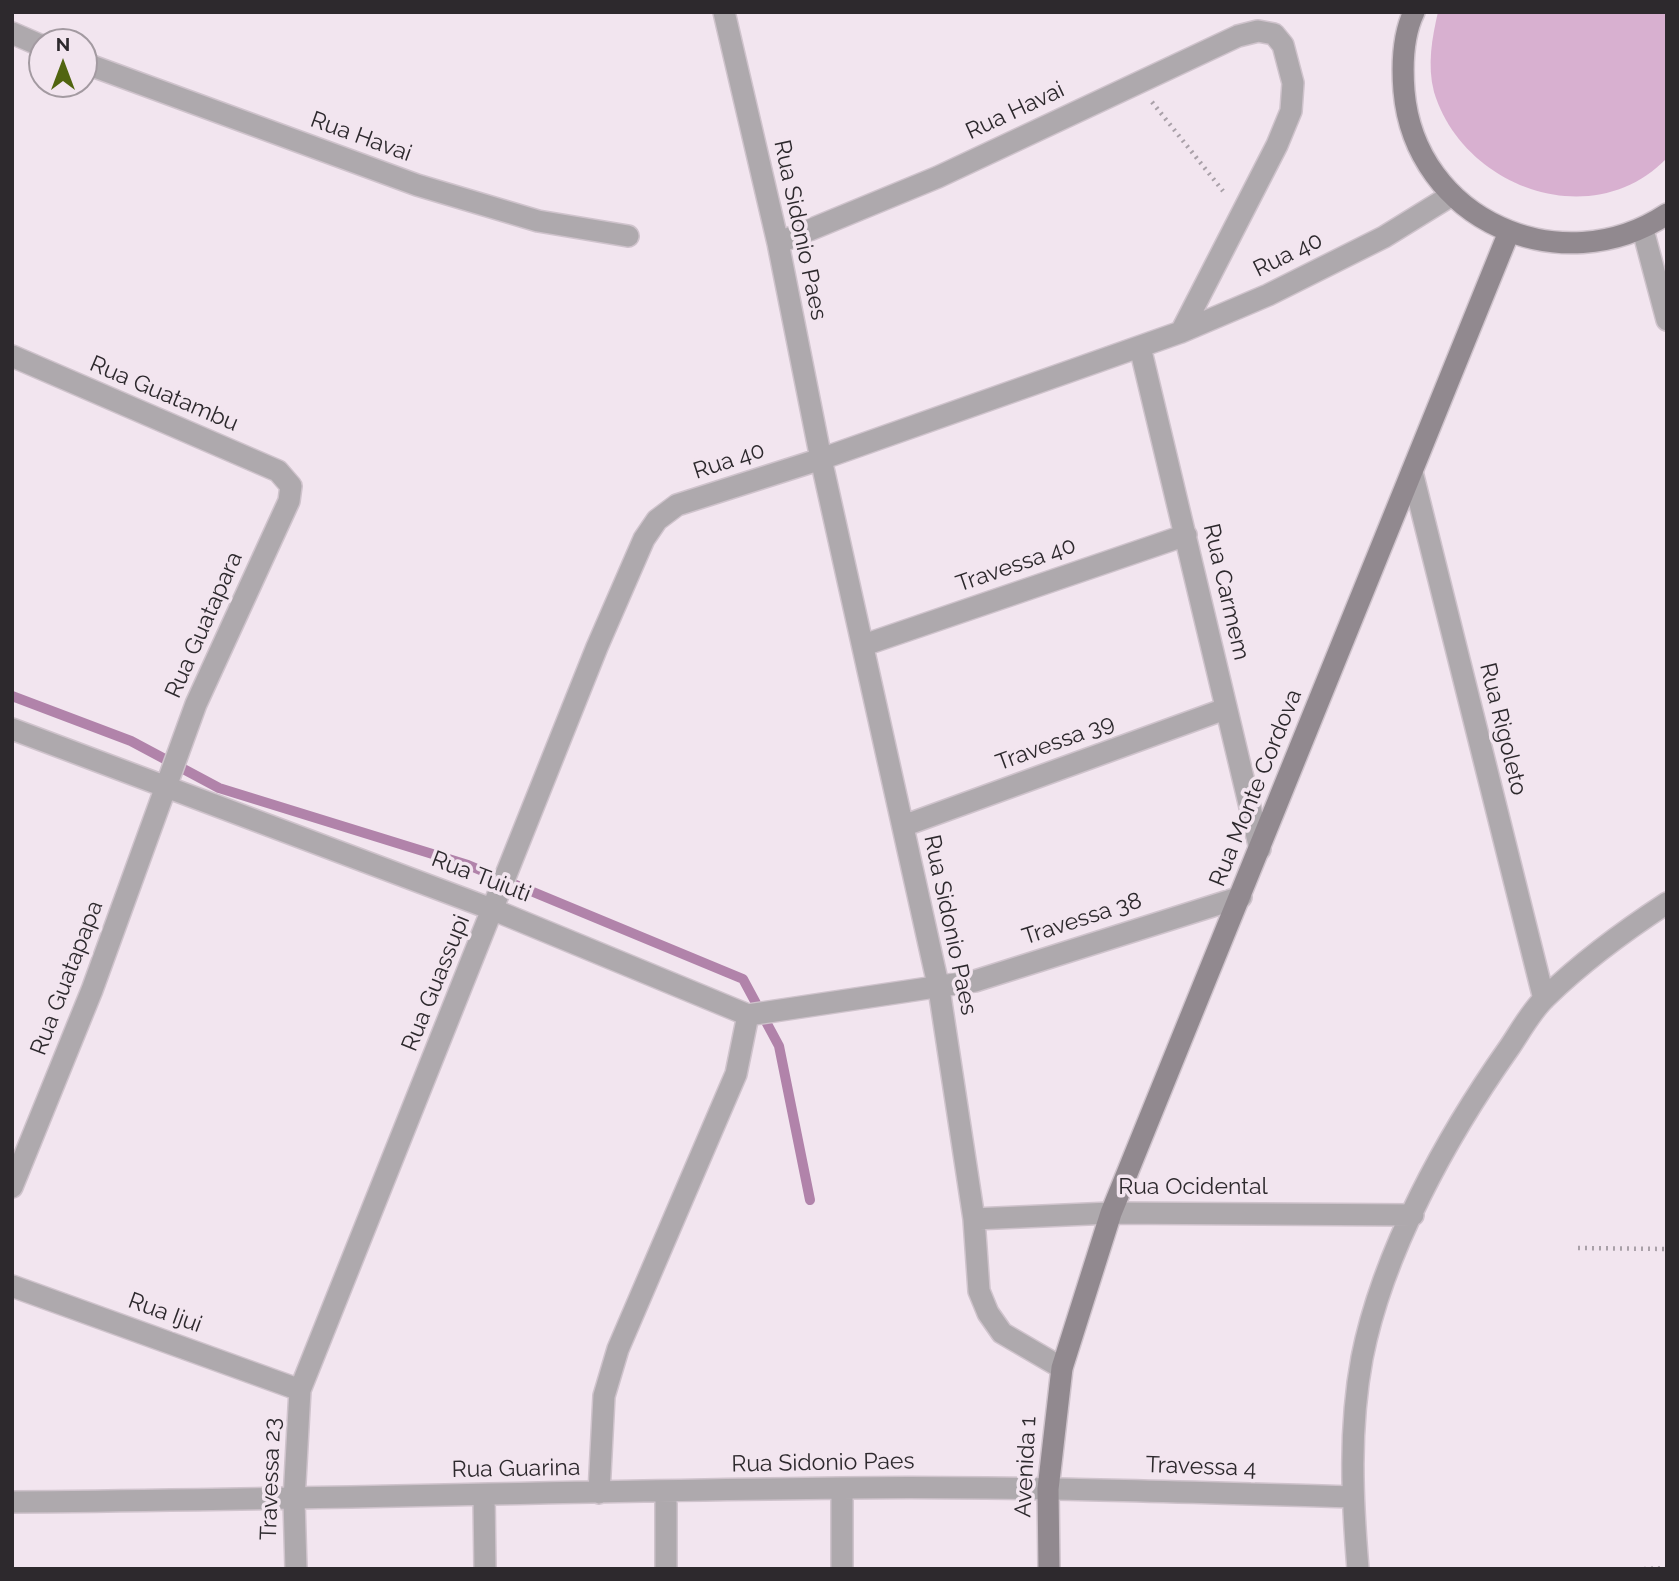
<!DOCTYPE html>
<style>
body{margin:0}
#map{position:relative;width:1679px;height:1581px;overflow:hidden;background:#f2e5ef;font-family:Raleway,sans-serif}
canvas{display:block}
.frame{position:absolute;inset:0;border:14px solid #2d292d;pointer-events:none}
.north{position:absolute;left:28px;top:28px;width:70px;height:70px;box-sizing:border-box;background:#f2e5ef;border:2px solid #a39aa1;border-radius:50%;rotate:0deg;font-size:19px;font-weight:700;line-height:28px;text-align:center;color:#2d292d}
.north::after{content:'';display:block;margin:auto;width:24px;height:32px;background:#516510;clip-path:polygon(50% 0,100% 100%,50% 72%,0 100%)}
</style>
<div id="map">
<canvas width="1679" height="1581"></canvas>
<div class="frame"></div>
<div class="north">N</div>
</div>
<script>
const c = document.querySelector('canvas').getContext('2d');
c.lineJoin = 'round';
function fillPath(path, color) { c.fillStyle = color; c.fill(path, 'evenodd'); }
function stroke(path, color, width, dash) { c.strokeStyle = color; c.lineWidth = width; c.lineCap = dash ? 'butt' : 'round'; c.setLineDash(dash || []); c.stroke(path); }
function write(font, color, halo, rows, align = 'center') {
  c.font = font + ' Raleway,sans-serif'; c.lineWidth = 7; c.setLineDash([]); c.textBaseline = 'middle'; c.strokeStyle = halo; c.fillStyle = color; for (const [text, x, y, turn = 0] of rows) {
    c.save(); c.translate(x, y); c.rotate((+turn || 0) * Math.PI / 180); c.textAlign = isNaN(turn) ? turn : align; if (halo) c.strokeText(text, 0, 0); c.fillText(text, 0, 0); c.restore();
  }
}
const green = new Path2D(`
 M1438,12H1667V158C1593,235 1463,188 1434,92C1427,65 1432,38 1438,12Z`);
const stream = new Path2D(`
 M12,696L131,741L219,788L468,865L743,979L779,1046L810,1200`);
const path = new Path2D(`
 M1152,102L1223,191
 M1578,1248L1667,1249
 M1644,1569L1667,1568`);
const street = new Path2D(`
 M724,12L778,243L821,459L939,989L974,1219L979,1291L988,1313L1002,1333L1062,1368
 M12,33L42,46
 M84,63L417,185L538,221L628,236
 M1643,230L1667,320
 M778,243L938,177L1238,36L1258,31L1274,34L1283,45L1293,83L1291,111L1277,145L1181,332
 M1140,347L1260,849
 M12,356L278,471L291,486L289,501L196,704L92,990L12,1187
 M1412,472L1544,999
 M864,645L1186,535
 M12,729L494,910L748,1015L975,981L1241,897
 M903,826L1225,709
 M974,1219L1111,1213L1413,1215
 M12,1286L300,1390
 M842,1488V1569
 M666,1492V1569
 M599,1493L604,1396L618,1349L736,1074L748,1015
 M484,1496L485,1569
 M12,1502C288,1500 564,1491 841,1488C1011,1486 1182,1492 1352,1497
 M296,1569L294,1500L300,1390L597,647L644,539L657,520L677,505L821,459L1181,332L1268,295L1384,237L1452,195
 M1358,1569C1352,1498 1349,1428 1362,1358C1383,1251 1447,1136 1509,1048C1520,1032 1531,1011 1546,997C1583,961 1624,931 1667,903`);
const secondary = new Path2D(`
 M1414,12C1403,35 1402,66 1404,91C1415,220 1561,284 1667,214
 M1049,1569L1048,1489L1062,1368L1111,1213L1509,232`);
const streetNames = [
 ["Rua Havai",1015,111,-25],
 ["Rua Havai",361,137,20],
 ["Rua Sidonio Paes",800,230,78],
 ["Rua 40",1288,255,-26],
 ["Rua Guatambu",164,394,23],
 ["Rua 40",729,461,-18],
 ["Travessa 40",1016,565,-19],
 ["Rua Carmem",1226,592,77],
 ["Rua Guatapara",204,625,-66],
 ["Rua Rigoleto",1503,729,76],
 ["Travessa 39",1055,743,-20],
 ["Rua Monte Cordova",1256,788,-68],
 ["Rua Tuiuti",481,877,21],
 ["Travessa 38",1082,919,-18],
 ["Rua Sidonio Paes",950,925,78],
 ["Rua Guatapapa",67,978,-69],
 ["Rua Guassupi",436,983,-68],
 ["Rua Ocidental",1193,1187],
 ["Rua Ijui",165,1313,20],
 ["Rua Sidonio Paes",823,1463,-1],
 ["Avenida 1",1026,1467,-87],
 ["Travessa 4",1201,1467,2],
 ["Rua Guarina",516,1469,-1],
 ["Travessa 23",271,1479,-88]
];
fillPath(green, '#d8b0d0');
stroke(stream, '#b183aa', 10);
stroke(street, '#cfc3cc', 24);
stroke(secondary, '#cfc3cc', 24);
stroke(path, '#a9a0a8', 4.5, [2, 5]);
stroke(street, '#aea9ad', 21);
stroke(secondary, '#91898f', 21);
write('23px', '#2d292d', '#f2e5ef', streetNames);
</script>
